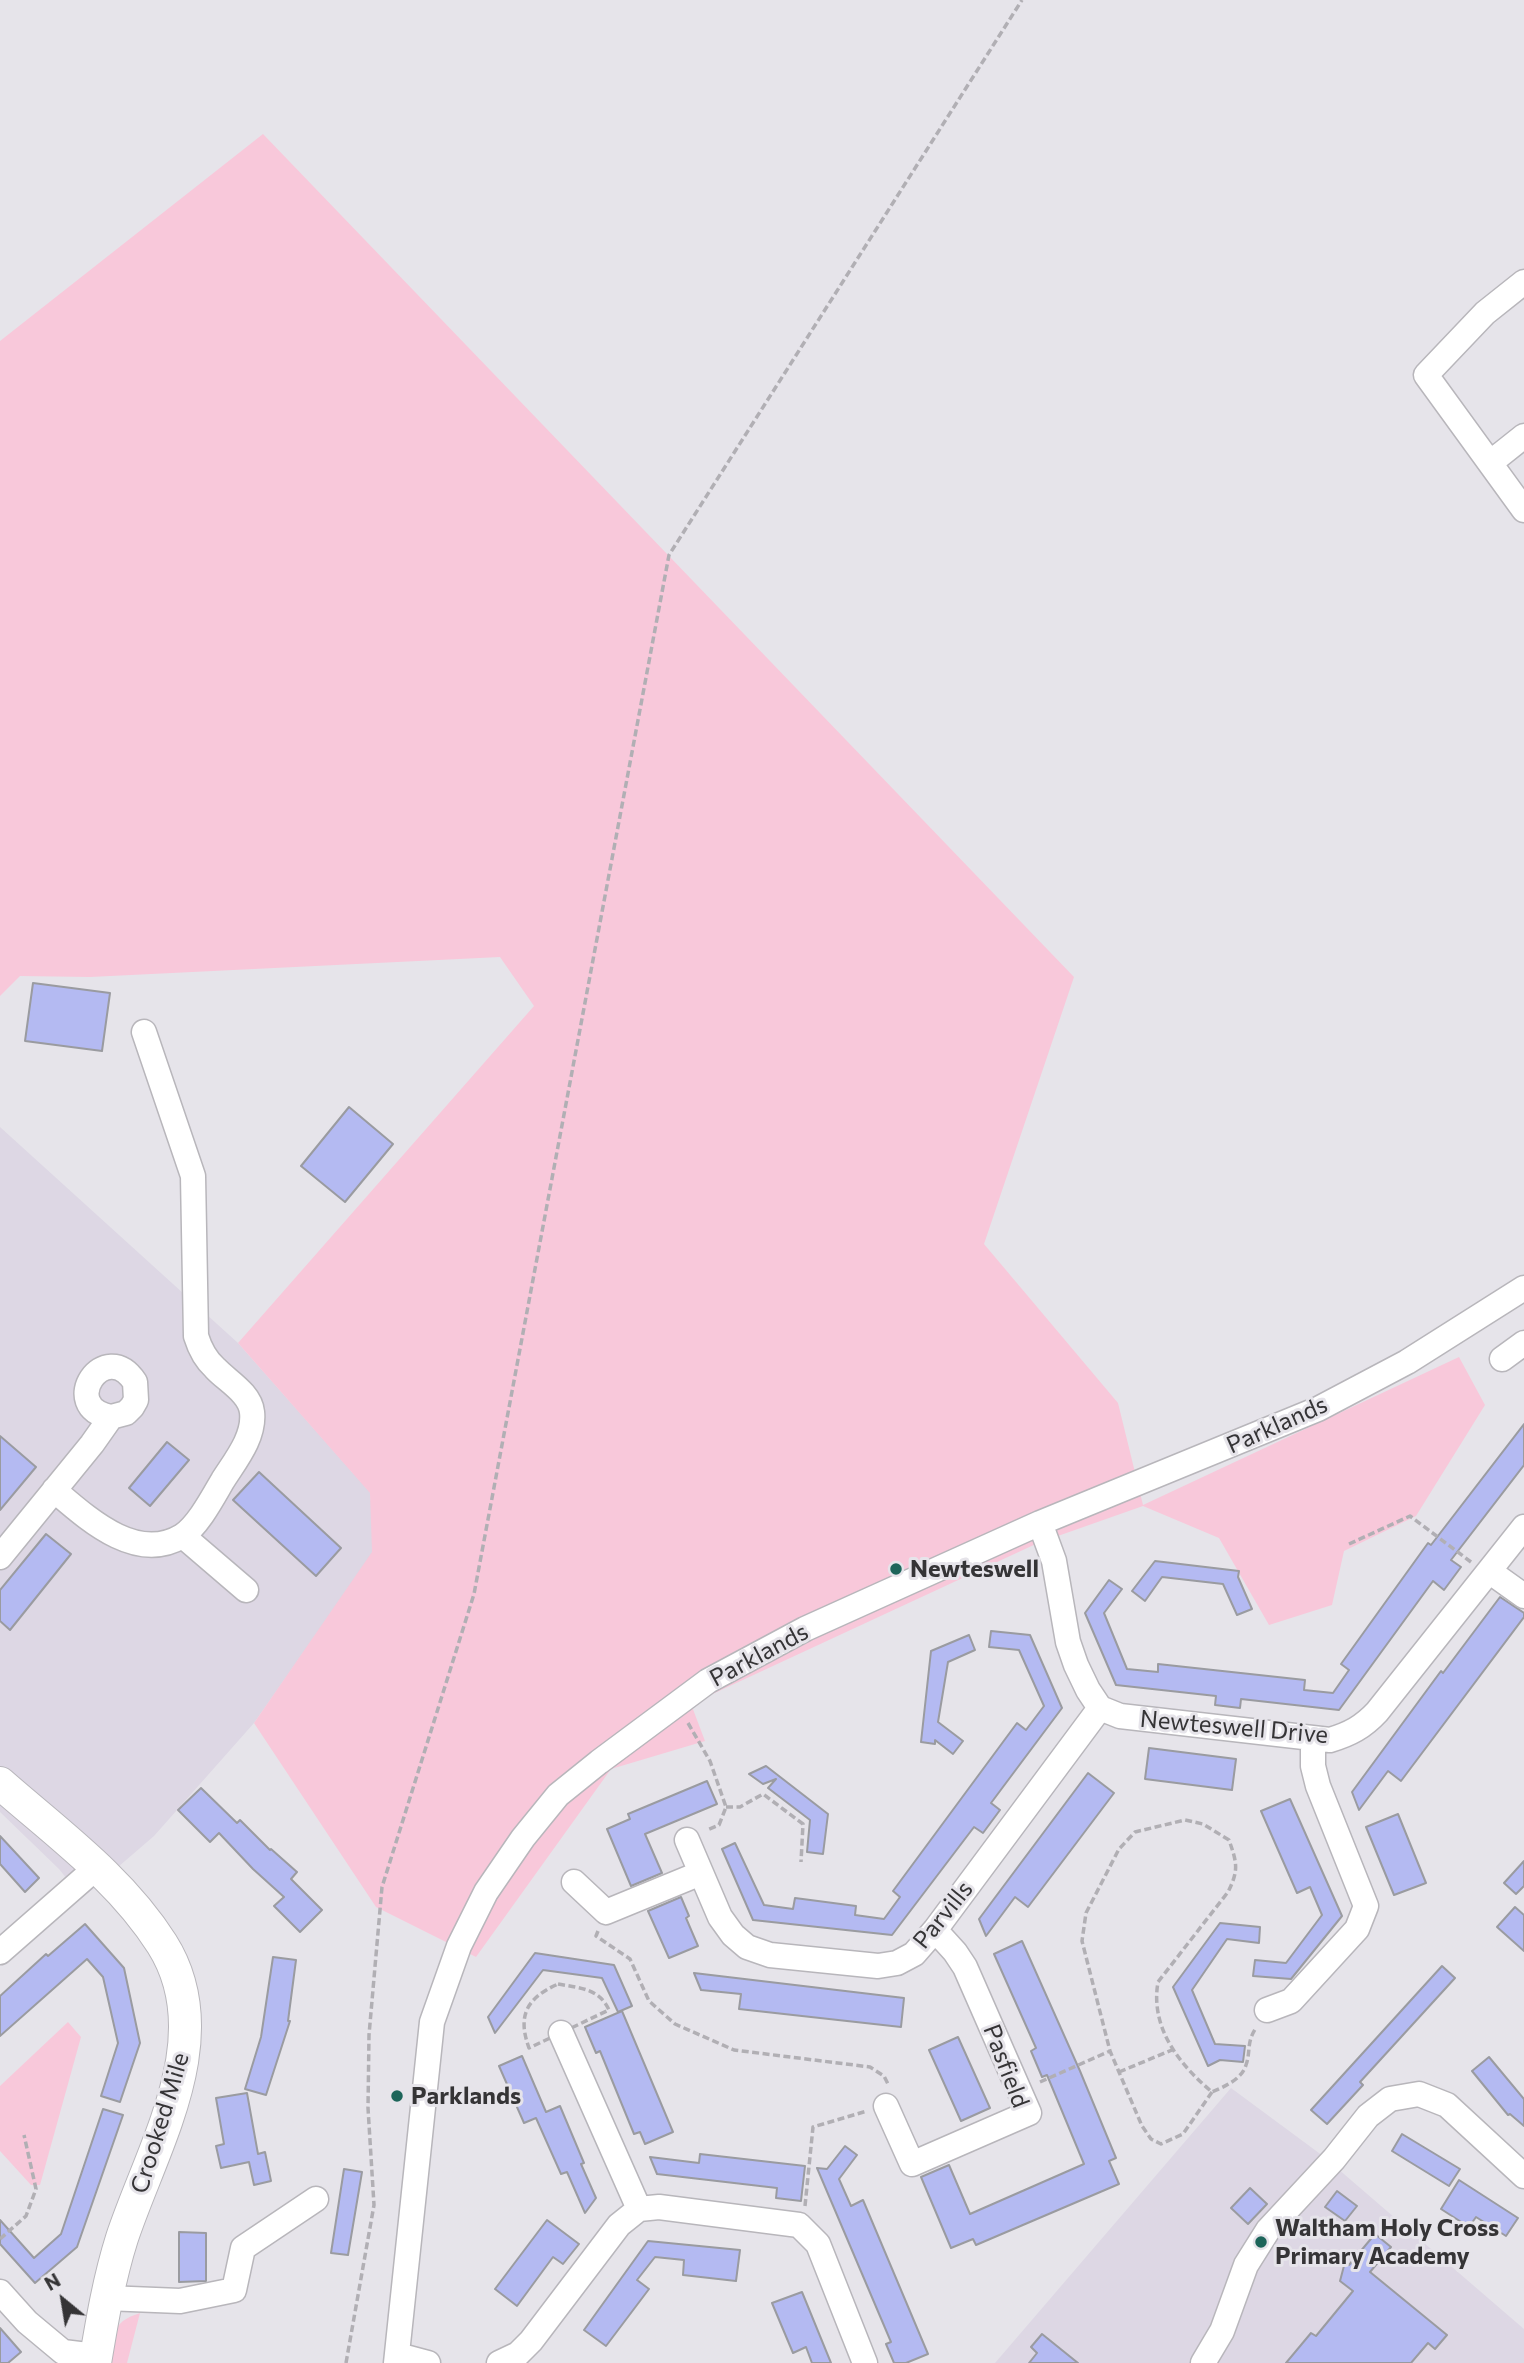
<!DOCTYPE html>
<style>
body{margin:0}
#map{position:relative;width:1524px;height:2363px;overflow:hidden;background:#e6e4ea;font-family:Commissioner,sans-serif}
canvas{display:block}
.north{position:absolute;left:28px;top:2265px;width:70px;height:70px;-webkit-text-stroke:5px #e6e4ea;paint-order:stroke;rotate:330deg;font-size:19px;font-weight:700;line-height:28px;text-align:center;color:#353436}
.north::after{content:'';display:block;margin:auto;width:24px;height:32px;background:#353436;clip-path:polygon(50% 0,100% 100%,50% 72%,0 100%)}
</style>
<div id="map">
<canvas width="1524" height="2363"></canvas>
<div class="north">N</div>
</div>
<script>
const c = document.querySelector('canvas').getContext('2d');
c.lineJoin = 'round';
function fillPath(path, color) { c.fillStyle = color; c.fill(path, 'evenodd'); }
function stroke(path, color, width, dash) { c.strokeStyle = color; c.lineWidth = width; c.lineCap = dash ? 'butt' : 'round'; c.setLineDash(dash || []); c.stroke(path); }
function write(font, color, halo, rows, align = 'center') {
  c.font = font + ' Commissioner,sans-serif'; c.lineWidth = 6; c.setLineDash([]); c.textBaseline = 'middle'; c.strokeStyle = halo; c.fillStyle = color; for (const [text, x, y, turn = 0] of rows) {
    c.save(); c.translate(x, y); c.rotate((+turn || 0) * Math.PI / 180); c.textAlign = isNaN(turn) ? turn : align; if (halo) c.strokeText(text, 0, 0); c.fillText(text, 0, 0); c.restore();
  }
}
const built = new Path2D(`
 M0,1127L238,1343L370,1492L376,1549L254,1723L154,1836L82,1898L59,1869L0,1812Z
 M1231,2088L1323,2156L1524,2329V2363H995Z`);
const green = new Path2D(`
 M263,134L1074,977L984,1244L1118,1403L1143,1505L1459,1357L1485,1405L1416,1516L1344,1551L1332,1605L1269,1625L1219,1538L1143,1506L1038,1543L691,1704L705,1741L611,1769L476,1957L376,1907L254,1723L372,1552L370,1493L238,1343L534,1006L500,957L90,977L20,976L0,996V341Z
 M68,2022L81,2037L40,2185H31L0,2151V2086Z
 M140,2313L127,2363H112C115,2335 109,2323 140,2313Z`);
const building = new Path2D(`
 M33,983L110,993L102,1051L25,1041Z
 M349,1107L393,1144L345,1202L301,1166Z
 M1524,1424V1465L1451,1560L1461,1567L1444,1590L1433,1581L1339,1710L1241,1699L1240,1708L1215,1705L1216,1696L1116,1685L1085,1613L1109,1580L1122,1589L1104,1613L1127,1669L1158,1672V1664L1305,1680L1304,1690L1333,1693L1349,1670L1341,1664L1428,1543L1431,1545Z
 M0,1436L36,1467L0,1510Z
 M167,1442L189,1460L150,1506L129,1488Z
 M259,1472L341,1548L316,1576L233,1500Z
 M46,1534L71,1554L10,1630L0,1621V1590Z
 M1155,1561L1239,1571L1238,1577L1252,1609L1237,1615L1223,1584L1162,1577L1145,1601L1132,1591Z
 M1500,1597L1524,1613V1617L1401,1781L1388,1771L1359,1810L1352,1792L1441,1671L1443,1673Z
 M991,1631L1030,1635L1062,1708L991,1803L1000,1810L983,1833L974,1827L892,1935L753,1920L722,1849L735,1843L764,1905L793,1909L795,1898L856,1906L855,1915L884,1919L900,1897L893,1891L1017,1723L1026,1730L1044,1706L1019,1650L989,1647Z
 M969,1635L975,1650L948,1662L938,1722L963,1741L953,1754L935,1740V1744L921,1742L931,1651Z
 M1149,1748L1236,1759L1232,1790L1145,1779Z
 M766,1766L828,1814L823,1854L807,1852L810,1820L768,1788L776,1779L763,1784L749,1774Z
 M1088,1773L1114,1793L1028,1907L1015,1897L986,1936L979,1919Z
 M707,1781L717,1804L645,1834L662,1873L631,1886L607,1829L630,1819L628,1814Z
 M201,1788L237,1823L240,1820L270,1850L271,1849L297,1872L291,1879L322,1910L300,1932L274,1906L284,1897L253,1869L219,1833L210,1842L178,1810Z
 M1290,1799L1342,1916L1291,1979L1253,1976L1255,1960L1286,1963L1322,1915L1310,1887L1297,1893L1261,1811Z
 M1398,1814L1426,1883L1394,1895L1366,1827Z
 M0,1836L39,1878L25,1892L0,1864Z
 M1524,1861V1886L1516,1894L1504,1883Z
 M681,1897L689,1916L686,1918L698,1946L669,1958L648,1911Z
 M1515,1907L1524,1915V1951L1497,1927Z
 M1220,1923L1260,1927L1259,1943L1227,1939L1192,1990L1215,2044L1245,2046L1243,2062L1220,2060L1208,2066L1173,1987Z
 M85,1924L124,1968L140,2043L120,2102L101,2096L118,2043L103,1977L87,1959L0,2036V1996L46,1954L48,1956Z
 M1022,1941L1080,2071L1116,2158L1109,2161L1119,2184L976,2245L973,2239L951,2248L921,2177L949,2165L970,2214L1084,2164L1047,2075L1042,2077L1031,2051L1036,2048L994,1954Z
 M535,1953L614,1965L632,2006L618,2012L602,1978L543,1970L495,2033L488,2017Z
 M273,1957L296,1960L288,2021H290L266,2095L245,2089L261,2037Z
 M1442,1966L1455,1978L1360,2082L1363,2085L1327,2124L1311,2110Z
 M694,1973L904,1998L901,2027L739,2009L741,1994L701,1990Z
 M622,2011L673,2132L645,2144L640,2132L634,2134L600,2051L596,2053L585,2027Z
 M958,2037L990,2108L961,2121L929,2050Z
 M522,2056L546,2112L560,2106L584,2163L581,2164L596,2198L585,2213L567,2172L561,2174L536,2118L524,2123L499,2066Z
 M1489,2057L1524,2099V2126L1510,2114L1508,2115L1472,2071Z
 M247,2093L258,2154L265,2152L271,2181L254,2185L249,2162L221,2168L216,2146L224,2144L216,2098Z
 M103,2109L123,2115L77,2247L35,2283L0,2244V2220L34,2258L61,2234Z
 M1402,2134L1460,2169L1449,2186L1392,2151Z
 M845,2146L857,2155L839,2179L851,2206L863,2200L928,2354L906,2363H894L886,2344L891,2342L817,2168L827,2169Z
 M700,2154L805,2166L801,2201L776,2198L777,2188L657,2174L650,2157L699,2163Z
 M344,2169L362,2172L348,2255L331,2253Z
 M1459,2180L1518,2218L1506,2236L1476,2217L1469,2227L1441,2209Z
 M1250,2188L1267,2204L1248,2224L1231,2208Z
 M1337,2191L1357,2206L1345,2221L1325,2207Z
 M547,2220L579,2244L563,2264L553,2257L517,2306L495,2289Z
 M179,2232L206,2233V2281L179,2282Z
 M1375,2234L1391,2247L1370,2272L1447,2335L1435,2349L1428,2343L1411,2363H1286L1311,2333L1316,2336L1353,2291L1340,2281L1345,2262L1349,2265Z
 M648,2241L740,2250L736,2281L683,2275L684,2260L655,2257L637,2280L649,2289L606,2346L584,2330Z
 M802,2292L831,2363H812L806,2347L793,2353L772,2303Z
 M0,2328L21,2352L8,2363H0Z
 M1042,2334L1078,2363H1029L1037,2353L1031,2347Z`);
const path = new Path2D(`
 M1349,1544L1410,1516L1471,1562
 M688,1723L710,1761L726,1807L719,1825L707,1830
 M726,1807H740L763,1794L803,1824L801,1862
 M598,1931L596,1936L630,1959L649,2001L675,2024L734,2050L870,2067L884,2076L889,2086
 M558,1984C579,1988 599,1988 609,2010L529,2048C517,2015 527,1998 558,1984Z
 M1119,2072L1172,2050
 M1040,2082L1110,2051
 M1212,2092L1183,2134L1161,2144L1151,2139L1142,2126L1110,2051L1082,1941L1086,1913L1119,1849L1135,1832L1185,1820L1203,1824L1229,1840C1237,1863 1239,1870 1228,1892L1158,1982C1150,2028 1179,2064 1212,2092C1224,2087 1242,2079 1246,2065C1251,2051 1246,2043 1256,2028
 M805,2206L813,2127L867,2111
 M0,2239L26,2216L36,2189L24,2135
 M346,2363L374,2205L368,2108L369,2035L382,1887L474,1594L669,555L1022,0`);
const minor = new Path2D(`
 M1524,282L1485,313L1426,375L1524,510
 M1490,463L1524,436
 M1502,1359L1524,1343
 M54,1490C87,1518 136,1564 182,1536C198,1526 213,1497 223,1480C235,1461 255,1437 252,1412C250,1393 227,1381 215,1368C205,1359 200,1349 196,1336L193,1176L144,1032
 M1040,1523L1054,1561L1068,1642L1076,1665L1088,1690L1100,1708L1120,1716L1330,1740C1350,1734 1363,1727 1377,1712L1524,1527
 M183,1536L246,1590
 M0,1557L92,1444L111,1417L126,1413L132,1407L136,1400L135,1382C105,1336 57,1407 111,1417
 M1489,1571L1524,1596
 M687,1840L720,1917L733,1935L747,1947L770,1955L878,1966L897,1963L914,1954L935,1930L1100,1708
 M574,1882L606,1912L701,1873
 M0,1952L97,1867
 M1267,2010L1291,2001L1357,1929L1366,1906L1318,1786L1313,1766V1739
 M561,2033L639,2209
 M886,2106L912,2164L1029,2113L965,1967L955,1952L935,1930
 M0,2292L27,2322L63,2352L96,2356
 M106,2298L180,2301L234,2290L243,2248L316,2199
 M398,2355L428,2363
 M396,2363L432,2022L459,1946L486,1892L523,1838L558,1795L599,1762L708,1681L805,1629L1040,1523L1318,1409L1407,1362L1524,1288
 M499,2363L518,2354L531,2341L619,2225L639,2209L659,2207L799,2225L818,2244L865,2363
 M1203,2363L1222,2331L1246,2265L1268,2230L1334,2159L1368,2116L1390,2099L1419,2094L1447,2105L1524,2176`);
const major = new Path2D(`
 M0,1783C57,1833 121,1879 162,1944C221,2037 152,2147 122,2238C109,2279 102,2321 95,2363`);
const markers = [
 [896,1569,7,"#1d655a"],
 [397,2096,7,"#1d655a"],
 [1261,2242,7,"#1d655a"]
];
const streetNames = [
 ["Parklands",1277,1425,-24],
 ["Parklands",759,1655,-28],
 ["Newteswell Drive",1234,1727,5],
 ["Parvills",943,1915,-51],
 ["Pasfield",1006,2066,69],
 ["Crooked Mile",160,2123,-73]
];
const poiNames = [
 ["Newteswell",910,1569],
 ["Parklands",411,2096],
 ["Waltham Holy Cross",1275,2228],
 ["Primary Academy",1275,2256]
];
fillPath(built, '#ddd7e4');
fillPath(green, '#f8c8da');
fillPath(building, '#b4baf2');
stroke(building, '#9a9ba0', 2);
stroke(minor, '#b8b6bb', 27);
stroke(major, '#b8b6bb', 34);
stroke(path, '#b1afb4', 3.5, [7, 3.5]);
stroke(minor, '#fff', 24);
stroke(major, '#fff', 32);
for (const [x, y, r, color] of markers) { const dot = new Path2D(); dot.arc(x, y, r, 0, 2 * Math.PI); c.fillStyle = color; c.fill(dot); stroke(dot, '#e6e4ea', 2.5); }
write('24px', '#353436', '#e6e4ea', streetNames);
write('bold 24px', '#353436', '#e6e4ea', poiNames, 'left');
</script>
